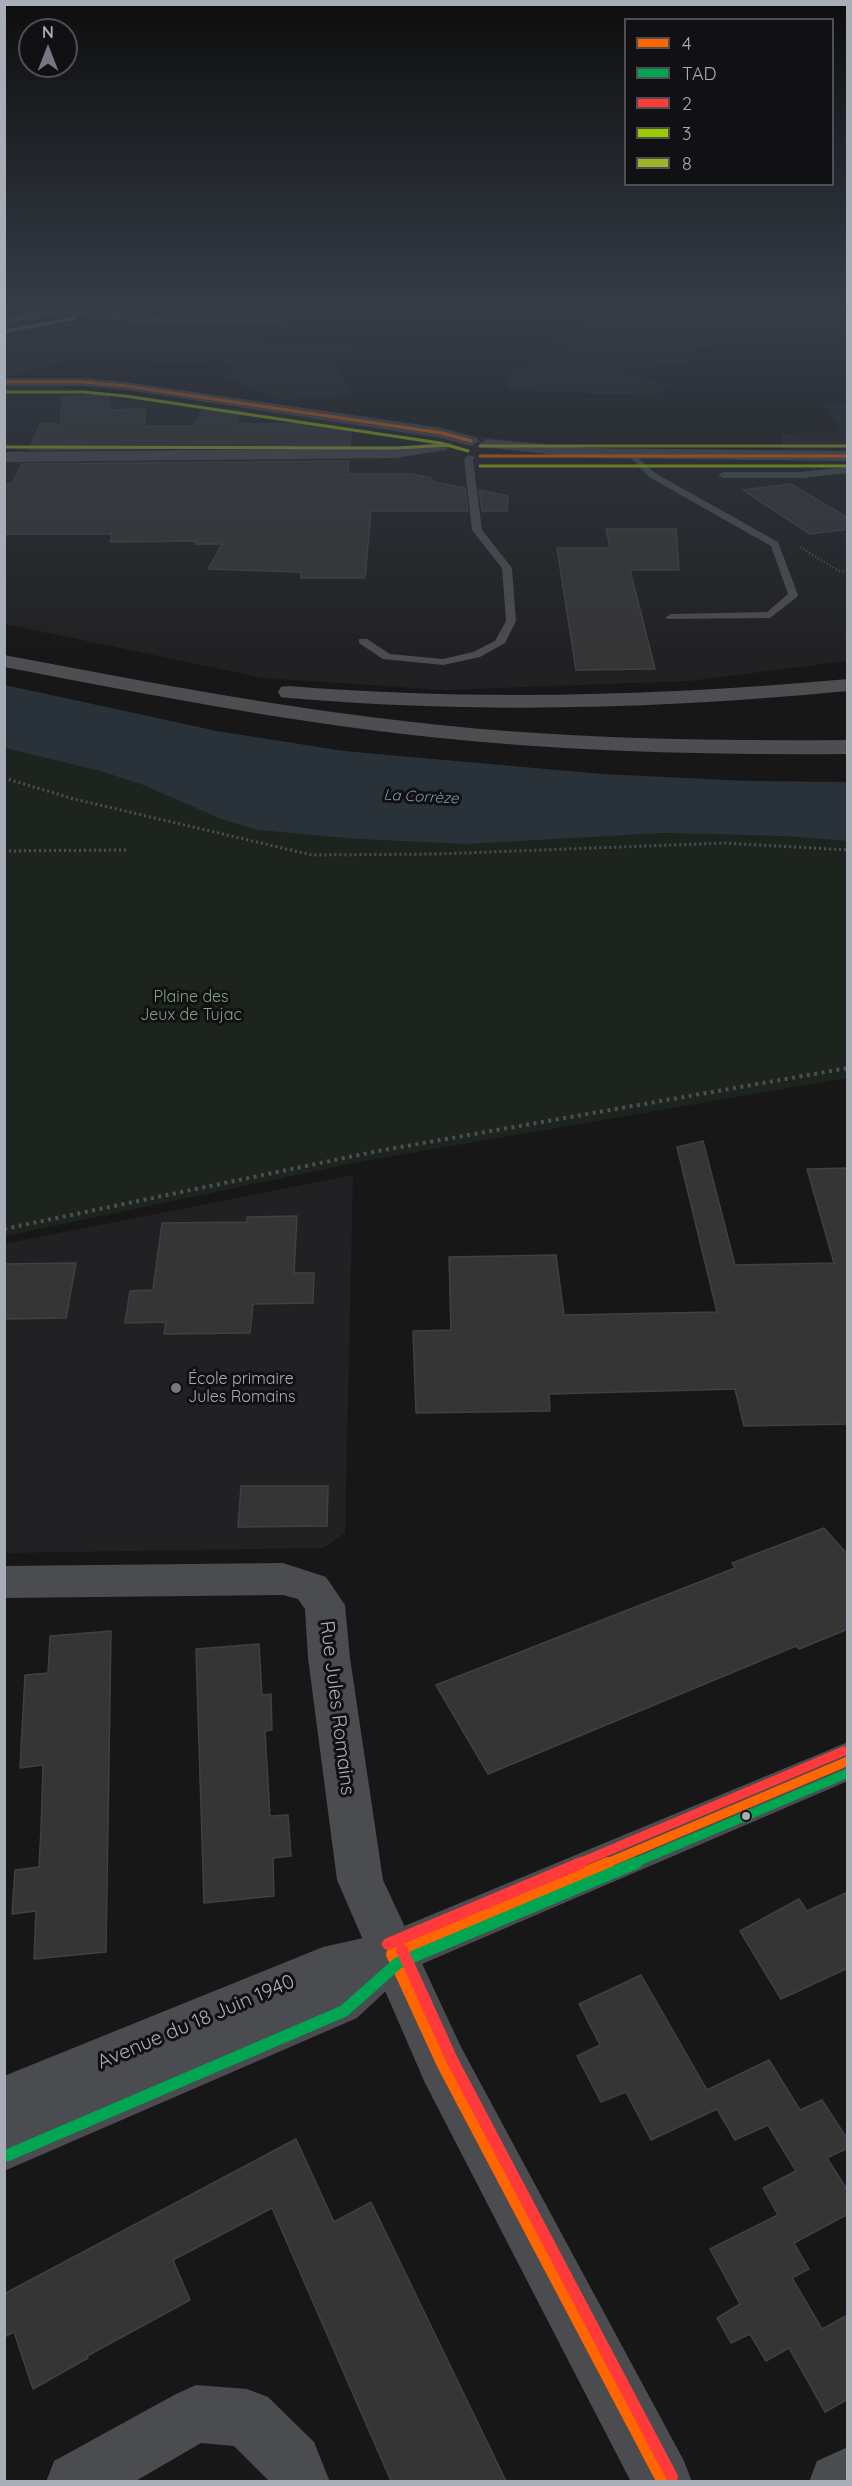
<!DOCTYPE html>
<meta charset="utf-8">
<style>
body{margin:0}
#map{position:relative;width:852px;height:2486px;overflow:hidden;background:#171717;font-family:Quicksand,sans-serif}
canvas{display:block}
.frame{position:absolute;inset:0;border:6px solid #a8adb8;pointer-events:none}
.legend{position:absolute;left:624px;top:18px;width:210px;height:168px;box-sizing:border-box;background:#111113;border:2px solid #4d4f55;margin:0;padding:8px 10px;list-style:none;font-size:18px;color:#a8adb8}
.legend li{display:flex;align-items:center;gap:12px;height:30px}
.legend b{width:30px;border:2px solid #4d4f55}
.north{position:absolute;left:18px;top:18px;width:60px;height:60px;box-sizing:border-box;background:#111113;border:2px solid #4d4f55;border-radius:50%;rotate:0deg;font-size:16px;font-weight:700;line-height:24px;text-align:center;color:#a8adb8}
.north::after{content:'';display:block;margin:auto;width:21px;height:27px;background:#757880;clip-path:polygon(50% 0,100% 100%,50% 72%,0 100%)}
</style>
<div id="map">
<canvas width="852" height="2486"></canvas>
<div class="frame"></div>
<ul class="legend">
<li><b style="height:8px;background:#f60"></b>4</li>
<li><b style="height:8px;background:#00a651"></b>TAD</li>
<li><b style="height:8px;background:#ff3a3a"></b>2</li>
<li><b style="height:8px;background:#9c0"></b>3</li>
<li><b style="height:8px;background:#a0b227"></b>8</li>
</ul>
<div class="north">N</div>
</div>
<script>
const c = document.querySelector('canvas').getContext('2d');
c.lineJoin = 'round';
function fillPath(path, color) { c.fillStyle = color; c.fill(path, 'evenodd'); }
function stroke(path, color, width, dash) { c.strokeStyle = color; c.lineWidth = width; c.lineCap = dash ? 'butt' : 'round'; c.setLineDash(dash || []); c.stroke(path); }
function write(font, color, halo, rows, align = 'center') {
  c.font = font + ' Quicksand,sans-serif'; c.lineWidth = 6; c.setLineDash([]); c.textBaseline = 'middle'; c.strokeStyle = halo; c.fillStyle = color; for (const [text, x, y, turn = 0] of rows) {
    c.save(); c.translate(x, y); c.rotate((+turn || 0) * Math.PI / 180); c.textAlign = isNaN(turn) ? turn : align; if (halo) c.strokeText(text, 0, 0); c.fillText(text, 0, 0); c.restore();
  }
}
const built = new Path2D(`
 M5,386L61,387L581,448L783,450L782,434L840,431L823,403H847V661L689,681L445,690L263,678L5,624Z
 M353,1175L345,1533L323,1548L5,1553L4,1244Z`);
const green = new Path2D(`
 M635,308H847V338H733L692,352L688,365L612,369L668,385L657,396L508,390L504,375L568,349L552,331Z
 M78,330L278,345L365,346L332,357L353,397L279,400L221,376L236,367L224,361L173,363L78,357L12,376L5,375V336Z
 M5,748L100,771L143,785L221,819L257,830L356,839L467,844L664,833L781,836L847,841V1078L364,1161L5,1236Z`);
const water = new Path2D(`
 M5,685L217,731L344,751L602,774L749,781L847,782V841L781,836L664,833L467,844L356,839L257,830L221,819L143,785L100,771L5,748Z`);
const building = new Path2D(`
 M108,395L109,410L145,409V426H194L202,411H241L235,424H309L339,427V430H351L350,446L29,450L40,424H61L62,397Z
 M349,461L348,474H412L431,478L434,482L465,488L468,511H371L365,578H301V572L208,569L222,544H195L196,541L110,542L112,534H4V484H12L22,464Z
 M791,484L848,518V529L810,534L743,490Z
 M479,490L508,496L507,511H482Z
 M606,529H676L679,570H630L655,669L576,670L557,548H610Z
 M703,1141L735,1265L834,1263L807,1169L848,1168V1424L744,1426L735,1389L549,1394L550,1411L416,1413L413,1331L451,1330L449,1257L556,1255L564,1315L717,1312L677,1147Z
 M297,1216L294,1273H314L313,1303L253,1304L250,1333L164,1334L166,1322L125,1323L130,1291L153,1290L162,1223L247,1222V1217Z
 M76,1263L66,1318L4,1319V1264Z
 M241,1486H328L327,1526L238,1527Z
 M824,1528L848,1555V1629L799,1649L796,1646L488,1774L436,1685L735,1568L732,1563Z
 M111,1631L106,1952L34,1959L36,1911L12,1914L15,1870L39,1867L41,1829L43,1765L20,1768L25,1675L48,1673L50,1636Z
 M259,1644L262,1695L271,1694L272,1730L265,1731L270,1816L288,1815L291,1856L273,1858L274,1896L204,1903L196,1649Z
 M848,1892V1968L781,1999L740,1931L799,1899L807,1911Z
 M641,1975L707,2090L769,2060L800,2110L822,2100L848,2140V2148L827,2158L848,2191V2214L794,2243L809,2269L792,2278L822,2329L848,2315V2399L825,2412L789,2348L766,2361L750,2334L731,2343L717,2318L740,2304L710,2249L778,2215L763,2188L796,2171L768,2125L735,2140L717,2109L651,2140L626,2092L601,2102L577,2056L600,2045L579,2004Z
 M296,2139L334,2222L371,2202L506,2481H391L272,2208L173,2260L190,2300L87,2356L88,2358L33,2389L14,2332L4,2337V2294Z`);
const pathFar2 = new Path2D(`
 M800,547L839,571L848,572`);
const pathFar1 = new Path2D(`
 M4,778L74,799L312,855L438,854L724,843L848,850
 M4,851L126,850`);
const path = new Path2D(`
 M4,1229L378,1151L848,1068`);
const service = new Path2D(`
 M468,455L475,457L473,460L482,530L512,568L516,621L505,643L480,657L443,665L383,659L359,643V639H367L390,654L443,659L473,652L495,641L506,621L502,568L472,530L464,459Z
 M635,455L655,473L778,542L798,595L797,597L770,618L667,619L666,617L671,614L767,612L788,594L771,546L649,477L631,458Z
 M848,467V473L801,478H723L718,475L723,472H801Z`);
const minor = new Path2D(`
 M51,308H80L175,318H279L286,322L279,326H175L58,315L4,325V317Z
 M4,378H83L126,382L442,428L477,438L479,441L471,446L441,438L126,390L83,386H4Z
 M283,1563L326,1577L345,1605L350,1658L383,1880L461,2047L684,2461L692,2482H631L425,2083L337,1880L308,1658L305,1609L298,1599L283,1595L4,1598V1566Z
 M196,2385L247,2389L268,2397L314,2442L330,2482H270L234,2446L201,2443L134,2482H46L54,2461L176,2394Z
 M848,2447V2482H809L817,2461Z`);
const tertiary = new Path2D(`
 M487,439L586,448L848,451V461L586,458L481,447L479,444Z
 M440,442L446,444L448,447L446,450L395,458L4,462V452L395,448Z
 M848,1742V1781L408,1970L357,2018L4,2171V2076L323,1947L390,1932Z`);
const trunk = new Path2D(`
 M4,655C146,682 287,709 430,724C569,739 708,741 848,740V754C708,755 569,752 430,737C287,722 146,694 4,667Z
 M848,679V691C661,709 476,714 289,698L281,697L278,692L281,687L289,686C476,701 661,696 848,679Z`);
const bus1Far2 = new Path2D(`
 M4,321L73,308
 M4,382H83L126,386L442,433L471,441
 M480,456H848`);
const bus1Far1 = new Path2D(`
 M605,1864L848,1761`);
const bus1 = new Path2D(`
 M392,1954L443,2065L663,2482
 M392,1954L608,1863`);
const bus2Far1 = new Path2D(`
 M632,1864L848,1773`);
const bus2 = new Path2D(`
 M8,2155L344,2011L398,1963L636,1863`);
const bus3Far1 = new Path2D(`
 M577,1864L844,1751`);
const bus3 = new Path2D(`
 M388,1944L581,1863
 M402,1950L452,2060L672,2477`);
const bus4 = new Path2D(`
 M6,331L76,318
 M4,392H83L125,396L440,443L468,451
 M480,466H848`);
const bus5 = new Path2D(`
 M480,446H848
 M4,447L396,448L450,445`);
const markers = [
 [176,1388,6,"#757880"],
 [746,1816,5,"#a8adb8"]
];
const farWaternames = [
 ["La Corrèze",421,797,3]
];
const parkNames = [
 ["Plaine des",191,997],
 ["Jeux de Tujac",191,1015]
];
const poiNames = [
 ["École primaire",188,1379],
 ["Jules Romains",188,1397]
];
const nearStreetnames = [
 ["Rue Jules Romains",337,1708,83],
 ["Avenue du 18 Juin 1940",196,2022,-23]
];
fillPath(built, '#212123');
fillPath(green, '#1d241e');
fillPath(water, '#2a3239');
fillPath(building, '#353536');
stroke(building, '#3f4043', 1.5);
stroke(pathFar2, '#4d4e52', 2, [1.5, 2]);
stroke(pathFar1, '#4d4e52', 3, [2, 3]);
stroke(path, '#4d4e52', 4, [3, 4.5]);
fillPath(service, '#4b4c50');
fillPath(minor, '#4b4c50');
fillPath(tertiary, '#4b4c50');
fillPath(trunk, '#4e4e52');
stroke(bus1Far2, '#f60', 3);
stroke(bus1Far1, '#f60', 9);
stroke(bus1, '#f60', 12);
stroke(bus2Far1, '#00a651', 9);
stroke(bus2, '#00a651', 12);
stroke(bus3Far1, '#ff3a3a', 9);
stroke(bus3, '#ff3a3a', 12);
stroke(bus4, '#9c0', 3);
stroke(bus5, '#a0b227', 3);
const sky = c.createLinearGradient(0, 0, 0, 656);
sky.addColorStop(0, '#0d0d0d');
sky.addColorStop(0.47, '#363c47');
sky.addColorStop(1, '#363c4700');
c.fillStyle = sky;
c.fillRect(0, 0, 852, 656);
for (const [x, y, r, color] of markers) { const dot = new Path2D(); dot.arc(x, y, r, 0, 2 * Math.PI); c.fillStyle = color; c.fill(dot); stroke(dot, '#111113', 2); }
write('italic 15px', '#7f9bb3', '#111113', farWaternames);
write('16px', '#7fa381', '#111113', parkNames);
write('16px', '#a8adb8', '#111113', poiNames, 'left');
write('20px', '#a8adb8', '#111113', nearStreetnames);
</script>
